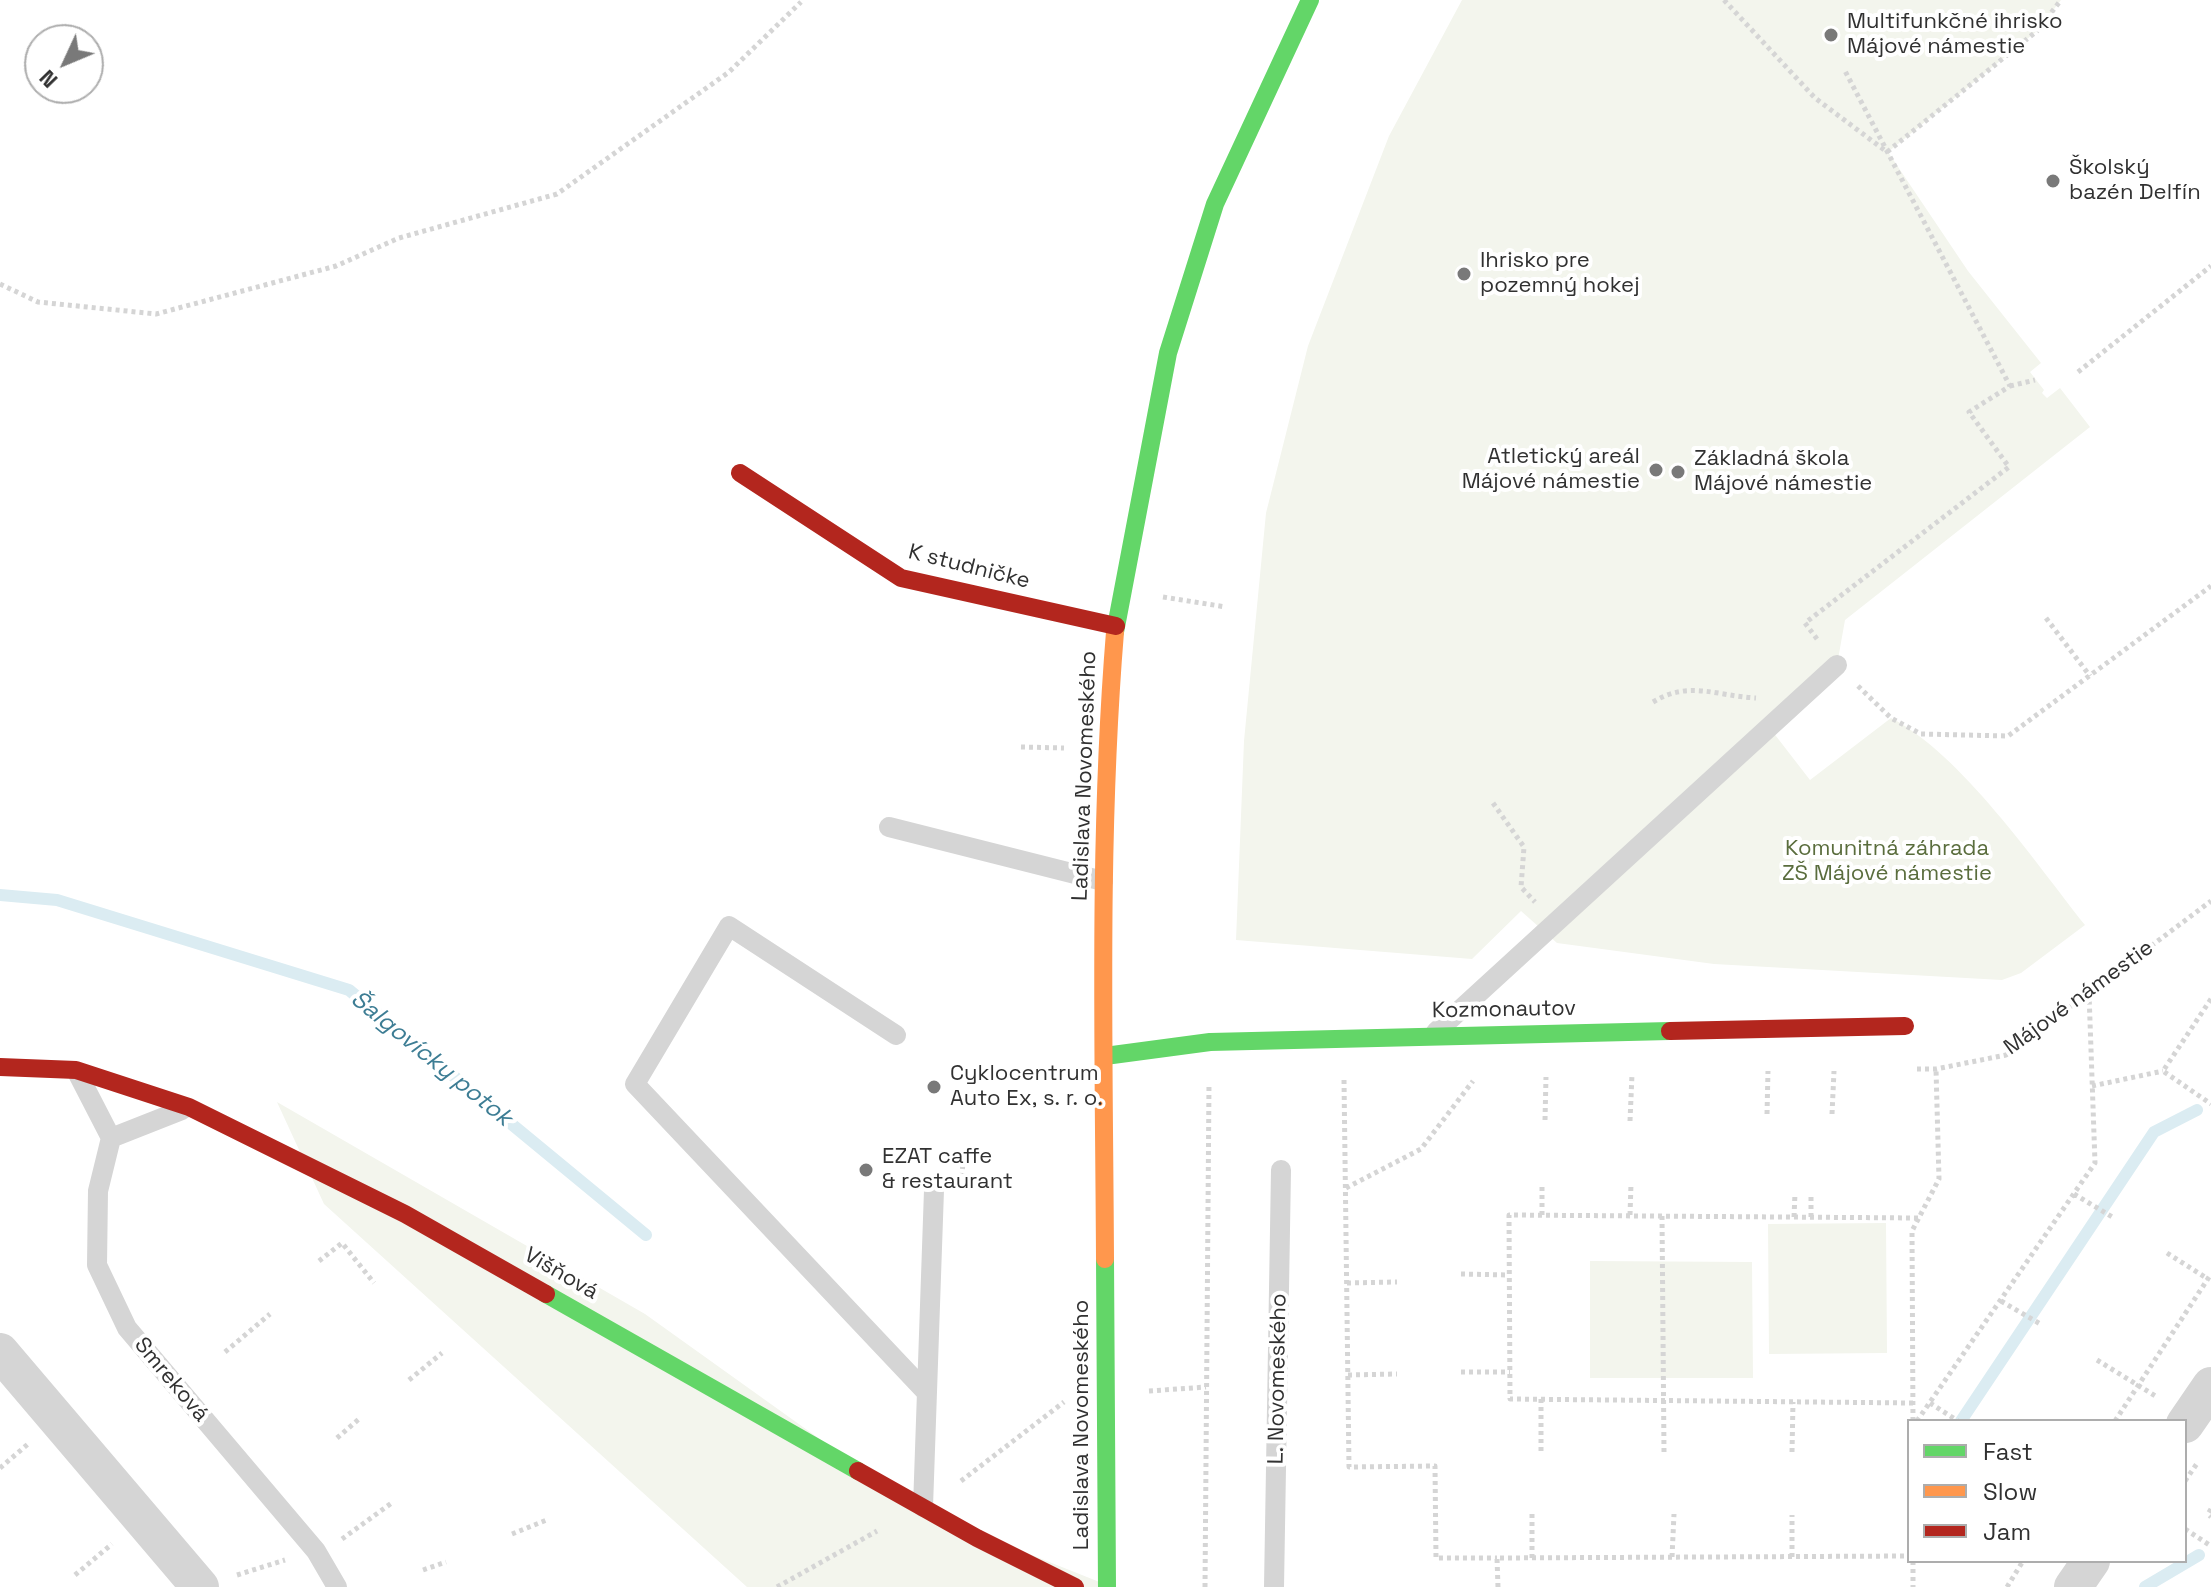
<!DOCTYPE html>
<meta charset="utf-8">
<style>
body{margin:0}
#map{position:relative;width:2211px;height:1587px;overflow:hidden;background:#fff;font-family:"Space Grotesk",sans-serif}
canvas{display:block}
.legend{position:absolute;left:1907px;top:1419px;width:280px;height:144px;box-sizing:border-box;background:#fff;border:2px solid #adadad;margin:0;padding:10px 14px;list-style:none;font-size:24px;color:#313131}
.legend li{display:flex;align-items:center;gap:16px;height:40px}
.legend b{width:40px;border:2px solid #adadad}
.north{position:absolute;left:24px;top:24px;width:80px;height:80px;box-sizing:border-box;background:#fff;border:2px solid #adadad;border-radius:50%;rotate:226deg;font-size:22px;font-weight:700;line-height:32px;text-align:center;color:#313131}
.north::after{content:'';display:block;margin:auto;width:28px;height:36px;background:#797979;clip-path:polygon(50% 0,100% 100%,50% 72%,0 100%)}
</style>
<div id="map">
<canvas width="2211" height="1587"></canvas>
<ul class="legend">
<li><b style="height:10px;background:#63d668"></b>Fast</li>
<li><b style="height:10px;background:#ff974d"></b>Slow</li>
<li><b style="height:10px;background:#b3261e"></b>Jam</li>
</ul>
<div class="north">N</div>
</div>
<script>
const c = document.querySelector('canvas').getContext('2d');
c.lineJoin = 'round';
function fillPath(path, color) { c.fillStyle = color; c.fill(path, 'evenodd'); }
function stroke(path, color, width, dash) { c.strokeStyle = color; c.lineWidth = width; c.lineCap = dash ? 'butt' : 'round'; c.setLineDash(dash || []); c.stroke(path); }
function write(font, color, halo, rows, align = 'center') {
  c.font = font + ' "Space Grotesk",sans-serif'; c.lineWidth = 8; c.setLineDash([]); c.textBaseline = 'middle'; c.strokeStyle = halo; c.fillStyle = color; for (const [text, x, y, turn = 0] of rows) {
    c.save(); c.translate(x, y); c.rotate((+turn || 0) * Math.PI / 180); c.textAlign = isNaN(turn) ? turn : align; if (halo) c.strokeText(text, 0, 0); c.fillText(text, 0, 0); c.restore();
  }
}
const green = new Path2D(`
 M1462,0H2061L2037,31L1888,152L1968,271L2041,363L2030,372L2044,390L2042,393L2047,398L2060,388L2090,427L1845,620L1837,665L1769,727L1810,780L1891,718C1961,754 2035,862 2085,925L2021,973L2002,980L1714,964L1557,943L1521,911L1472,959L1236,940L1244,741L1266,513L1308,346L1389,136Z
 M277,1102L645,1314L919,1510L1112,1587H747L324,1204Z
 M1886,1223L1887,1353L1769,1354L1768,1224Z
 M1590,1261L1752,1262L1753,1378H1590Z`);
const stream = new Path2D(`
 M0,895L57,900L349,990L646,1235
 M1961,1421L2154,1132L2197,1110
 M2145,1587L2199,1555`);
const path = new Path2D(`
 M1724,0L1815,98L1887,152L2037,31L2061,0
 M0,284L38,302L156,314L336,266L399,238L557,194L729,72L801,2
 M2078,372L2211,266
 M2010,386L2035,380
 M1163,597L1226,607
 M2046,618L2090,676
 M1817,639L1805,623L2009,467L1969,412L2010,386L1844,69
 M1858,686L1891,718L1921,734L2008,736L2211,586
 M1653,702C1689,680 1716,696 1756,698
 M1021,747L1064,748
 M1493,803L1524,847L1521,887L1535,902
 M2211,999L2163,1071L2211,1104
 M1917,1069H1936L2006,1055L2211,901
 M1344,1080L1349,1467L1435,1466L1436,1558H1497
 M2092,1086L2163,1071
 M1767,1114L1768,1071
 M1832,1114L1834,1071
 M1545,1120L1546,1077
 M1630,1121L1632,1074
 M962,1177L963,1160
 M1346,1188L1421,1149L1473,1081
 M2074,1194L2114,1218
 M1542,1215V1184
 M1630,1215L1631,1184
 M1662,1216L1664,1452
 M1794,1217L1795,1193
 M1811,1217V1193
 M2167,1253L2208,1279
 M319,1261L342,1243L374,1283
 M1461,1274L1509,1275
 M1347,1283L1397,1282
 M2001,1301L2042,1325
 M225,1352L270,1314
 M2097,1360L2157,1397
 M1461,1372H1510
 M1348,1375L1397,1374
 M409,1380L442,1353
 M1149,1391L1206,1387
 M1913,1403L1510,1399L1509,1215L1919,1218
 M1930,1403L1958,1421
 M1913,1421L1912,1231L1939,1179L1936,1069
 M1917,1421L2095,1163L2089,993
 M2115,1421L2211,1274
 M337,1438L359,1419
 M1541,1451V1399
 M1792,1452L1793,1402
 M0,1468L28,1444
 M961,1481L1064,1402
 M2185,1481L2198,1462
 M2211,1509L2208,1514L2211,1517
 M2185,1529L2211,1546
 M512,1534L549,1519
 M342,1539L393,1502
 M1672,1557L1674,1514
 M1792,1557V1515
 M1532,1558V1513
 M1913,1561V1587
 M423,1570L446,1562
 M75,1575L112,1544
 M237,1575L285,1560
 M777,1587L877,1531
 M1205,1587L1209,1083
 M1498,1587L1497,1558L1909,1556
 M2007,1587L2023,1561`);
const lane = new Path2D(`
 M889,827L1103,881
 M1436,1032L1837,665
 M896,1035L729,926L635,1084L927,1393
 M78,1074L111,1138L98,1191L97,1265L127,1328L316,1551L337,1587
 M111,1138L182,1110
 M923,1507L934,1190
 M1274,1587L1281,1170`);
const street = new Path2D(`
 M0,1352L200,1587
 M2185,1424L2211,1386
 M2073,1587L2091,1561`);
const fast = new Path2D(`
 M1115,632L1168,353L1215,204L1310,0
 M1105,1056L1210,1042L1670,1031
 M1105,1259L1107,1587
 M546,1294L858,1471`);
const slow = new Path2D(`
 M1105,1259C1104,1050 1098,840 1115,632`);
const jam = new Path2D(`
 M740,473L901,578L1116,626
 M1670,1031L1905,1026
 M0,1067L76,1070L189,1107L405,1214L546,1294
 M858,1471L977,1538L1075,1587`);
const markers = [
 [1831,35,8,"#797979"],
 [2053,181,8,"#797979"],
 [1464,274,8,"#797979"],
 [1656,470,8,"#797979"],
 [1678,472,8,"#797979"],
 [934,1087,8,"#797979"],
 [866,1170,8,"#797979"]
];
const poiNames = [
 ["Multifunkčné ihrisko",1847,22],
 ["Májové námestie",1847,47],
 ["Školský",2069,168],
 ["bazén Delfín",2069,193],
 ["Ihrisko pre",1480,261],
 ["pozemný hokej",1480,286],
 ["Atletický areál",1640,457,"right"],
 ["Májové námestie",1640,482,"right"],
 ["Základná škola",1694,459],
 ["Májové námestie",1694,484],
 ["Cyklocentrum",950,1074],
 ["Auto Ex, s. r. o.",950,1099],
 ["EZAT caffe",882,1157],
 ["& restaurant",882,1182]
];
const streetNames = [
 ["K studničke",969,567,14],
 ["Ladislava Novomeského",1085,776,-88],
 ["Májové námestie",2079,998,-36],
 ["Kozmonautov",1504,1010,-1],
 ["Višňová",561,1274,30],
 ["L. Novomeského",1278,1379,-89],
 ["Smreková",171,1380,50],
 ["Ladislava Novomeského",1082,1425,-90]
];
const parkNames = [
 ["Komunitná záhrada",1887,849],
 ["ZŠ Májové námestie",1887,874]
];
const waterNames = [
 ["Šalgovícky potok",431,1059,39]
];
fillPath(green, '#f3f5ed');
stroke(stream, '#dbecf2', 12);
stroke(path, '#d5d5d5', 5, [4, 4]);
stroke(lane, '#d5d5d5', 20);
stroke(street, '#d5d5d5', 38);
stroke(fast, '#63d668', 18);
stroke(slow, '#ff974d', 18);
stroke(jam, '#b3261e', 18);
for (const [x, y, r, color] of markers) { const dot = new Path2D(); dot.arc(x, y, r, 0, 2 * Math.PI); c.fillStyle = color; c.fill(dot); stroke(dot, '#fff', 3); }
write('22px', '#313131', '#fff', poiNames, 'left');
write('22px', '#313131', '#fff', streetNames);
write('22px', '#5a6d3d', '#fff', parkNames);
write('italic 24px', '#3d7d94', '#fff', waterNames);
</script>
